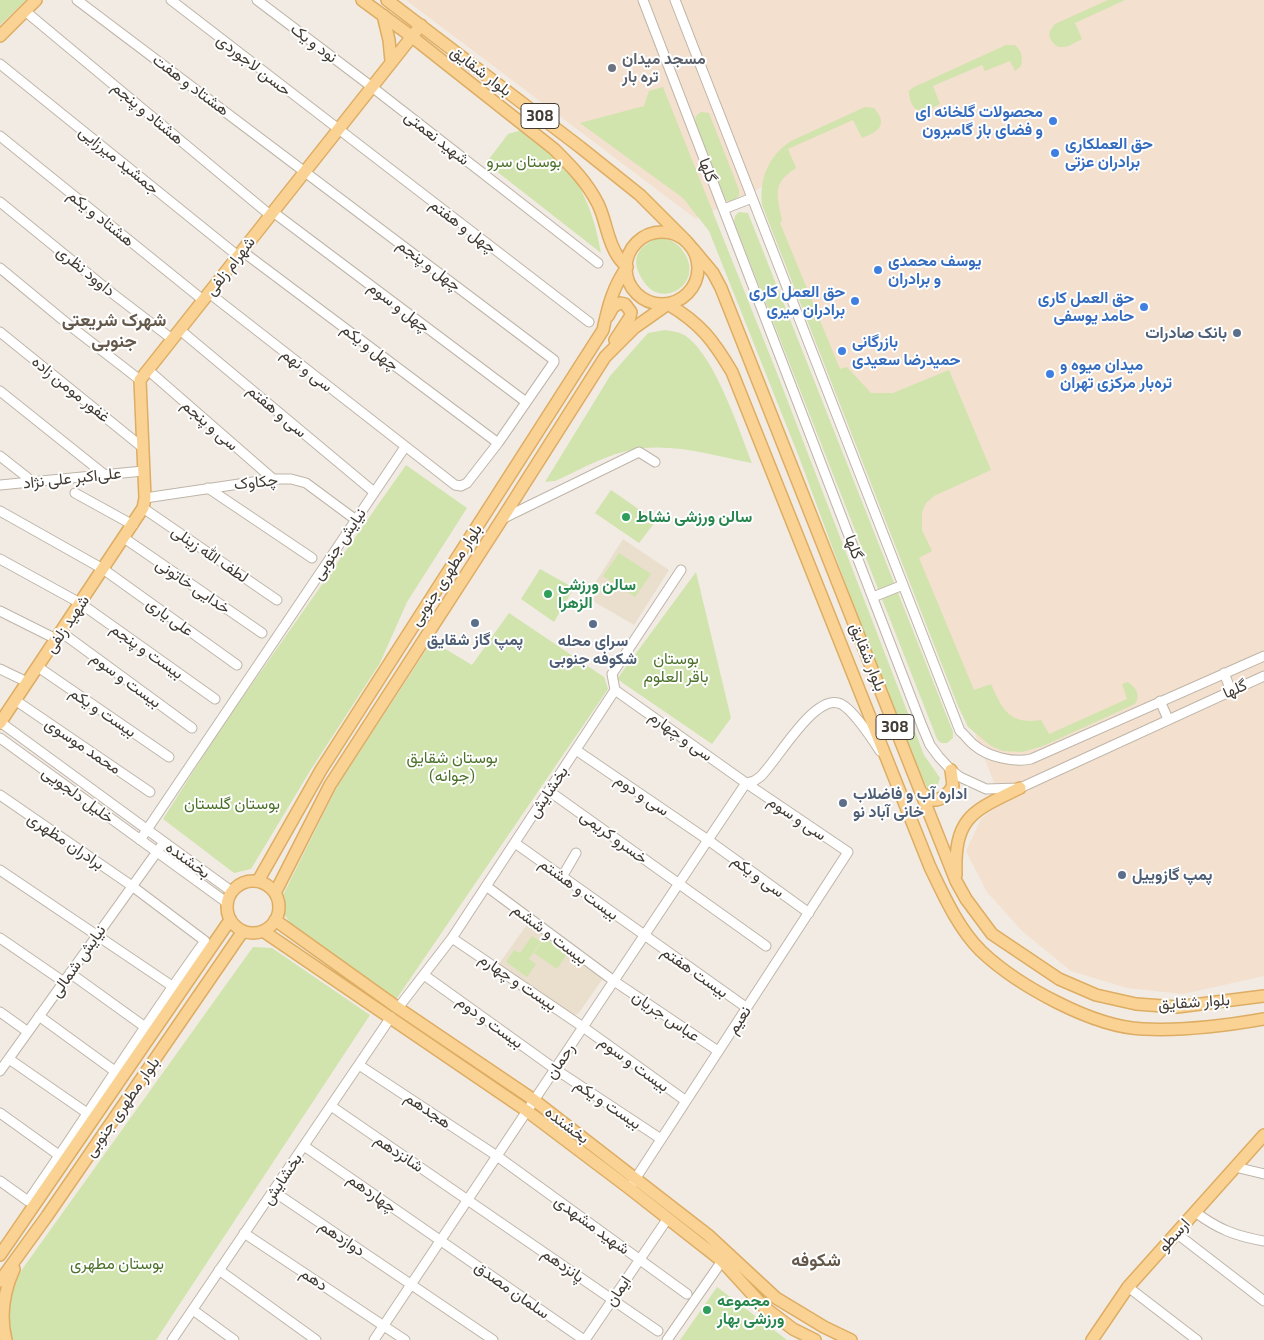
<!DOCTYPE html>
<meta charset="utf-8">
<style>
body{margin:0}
canvas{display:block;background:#f1ebe3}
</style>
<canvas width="1264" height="1340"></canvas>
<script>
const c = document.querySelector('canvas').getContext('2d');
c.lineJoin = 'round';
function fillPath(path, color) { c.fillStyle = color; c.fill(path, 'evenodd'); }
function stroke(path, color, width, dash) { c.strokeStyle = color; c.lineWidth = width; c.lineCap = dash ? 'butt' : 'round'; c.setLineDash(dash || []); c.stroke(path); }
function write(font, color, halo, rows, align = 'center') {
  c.font = font + ' "Exo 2",Vazirmatn,sans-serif'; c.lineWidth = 4; c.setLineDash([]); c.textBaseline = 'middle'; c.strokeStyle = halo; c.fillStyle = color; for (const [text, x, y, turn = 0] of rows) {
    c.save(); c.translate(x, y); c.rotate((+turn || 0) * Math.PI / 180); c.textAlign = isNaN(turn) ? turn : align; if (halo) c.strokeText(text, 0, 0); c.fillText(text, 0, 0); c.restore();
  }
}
const commercial = new Path2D(`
 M406,0H1264V976L1183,994L1127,988L1071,971L1022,931L987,892L966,851L981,819L1002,803L762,187L696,219Z`);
const education = new Path2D(`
 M623,539L669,570L634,625L586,597Z
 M528,923L604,977L578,1014L574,1015L499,964Z`);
const green = new Path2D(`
 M0,0H26L0,25Z
 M1108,0H1125L1075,23L1082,39C1076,42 1069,47 1063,47C1055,48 1047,38 1050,31C1051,29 1054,25 1055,24Z
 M1006,45H1015C1022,52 1023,57 1021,66L1015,71L1010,61L985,71L982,65L933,86L940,104C935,106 929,111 925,111C913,113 909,100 909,91L914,87Z
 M663,87L775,368L924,755L940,778L937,787L929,792L894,715L799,457L709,231L683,198L580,123L644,106L649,91Z
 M865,107L874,108C889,125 878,132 862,138L853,120L788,149L796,168C770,185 778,195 782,221L780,223L840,369L847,367L871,393H893L949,370L991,470L934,496L926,503L922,512V530L932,551L919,558L974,690L991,684C1002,709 1009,725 1041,720L1049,734L1127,699L1122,684L1128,682C1136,688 1141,694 1135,704L1043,746L1022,752L1003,751L991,746L968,727L958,706L762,205C759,179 769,155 791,141Z
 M701,112L709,113L739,190V196L733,201H727L723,196L695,122L696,116Z
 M522,130C534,140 550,150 561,162C585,188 595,219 601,253L486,163L508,134Z
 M739,212L748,213L953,732V738L947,743H941L937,739L734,222L735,216Z
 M657,238C668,238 677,242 683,251C706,283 662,310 644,282C630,261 635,249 657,238Z
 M665,330C671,331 679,332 684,335C714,353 739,430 752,463C709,455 666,440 623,452C602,457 575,472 555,481L545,482L610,376L648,333Z
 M406,465L467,508L407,602L380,663L310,771L251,869L234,873L163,819L219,731Z
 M611,490L656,521L639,543L595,513Z
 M619,553L651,574L635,597L603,576Z
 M540,569L574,588L554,622L521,599Z
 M696,572L731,718L712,744L617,679Z
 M509,613L604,677L608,689L395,1001L294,928L283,913L282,897L338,785L432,641L472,665Z
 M532,936L541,942L529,959L536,964L527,977L506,962L514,950L520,953Z
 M545,938L567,954L557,969L534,953Z
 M253,947L272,948L370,1015L156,1340H12C5,1321 10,1302 13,1282Z
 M717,1287L787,1340H680Z`);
const minor = new Path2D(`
 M77,0L554,360V362L498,443L467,483L461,486L455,485L209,293
 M171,0L589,322
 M257,0L372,87L598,263
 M643,0L922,726L930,745L939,757L951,770L960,777L986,789L1020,788L1264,676
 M675,0L960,731C965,735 969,741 974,745C988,757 1014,763 1031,759L1264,656
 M25,11L270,215
 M0,64L238,256
 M0,136L203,300
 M0,202L108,290L172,339
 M724,209L752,198
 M273,212L526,402
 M242,251L498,443
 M0,268L69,325L140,380
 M180,330L374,492
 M0,332L142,447
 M148,370L273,479
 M0,391L105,475
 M0,456L33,482
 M0,485L143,471
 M208,488L312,558
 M75,493L133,525
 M145,498L273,479H291L306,483L356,520
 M143,508L277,600
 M0,511L103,569L237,665
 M502,519L639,452L655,462
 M124,538L262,633
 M0,559L80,603L215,699
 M873,597L903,585
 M0,611L56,639
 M61,632L192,728
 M38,667L169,757
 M0,669L27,682
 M1224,673L1231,691
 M615,690L746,783L848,852L632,1184
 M15,700L150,792
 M1160,701L1168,719
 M0,722L231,891
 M0,738L226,902
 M576,750L708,840L809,913
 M746,783L754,781L760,777C777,761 812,697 838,703C850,705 873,740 880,751
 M549,791L766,946
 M0,795L132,886L205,941C143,1026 88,1115 28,1201L0,1181
 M140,840L405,447
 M515,843L747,1008
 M0,870L172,986
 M562,877L576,853
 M486,886L614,981L718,1051
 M0,938L64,982
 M452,938L583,1027L686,1101
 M70,973L145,1027
 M424,975L555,1069L661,1139
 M398,1008L452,938L615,690L612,674L681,570
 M0,1012L28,1032
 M39,1016L116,1072
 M9,1059L87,1113
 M359,1065L497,1156L687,1294
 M0,1071L164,842
 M331,1106L658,1331
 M0,1113L60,1156
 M304,1146L584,1340
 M1235,1167L1264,1174
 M273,1191L493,1340
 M1195,1212C1218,1229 1235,1236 1264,1241
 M244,1233L405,1340
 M1176,1233L1264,1301
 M219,1270L316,1340
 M1128,1287L1197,1340
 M193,1310L234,1340
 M172,1340L391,1017
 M374,1340L746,783
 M585,1340L668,1218
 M667,1340L722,1261`);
const major = new Path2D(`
 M387,0L580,147L640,195L686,241
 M383,15L389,40L391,61
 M0,36L36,0
 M626 268a36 36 0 1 1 72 0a36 36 0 1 1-72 0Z
 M693,249L713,273L721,288L956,881L966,899L992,934L1059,979L1096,995L1136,1004L1177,1007L1264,996
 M608,316L613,307L620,303L625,304L631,312L630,317L615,340
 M0,723L143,508L145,498L140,380L421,25
 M922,793L932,800C941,801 948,794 953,786L951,770
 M956,875C954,816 973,811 1020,788
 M227 907a26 26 0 1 1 52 0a26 26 0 1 1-52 0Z
 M258,881L321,770L603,330C608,306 613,287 627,267C623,263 619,259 617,255C607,240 606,220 598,204C587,182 571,166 554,149L411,36L362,0
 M275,893L330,785L502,519L605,357L634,328L668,304C701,324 713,340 732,372L930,867C944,896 958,928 981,951C1018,986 1093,1027 1143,1029C1183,1031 1225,1026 1264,1019
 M275,920L398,1008L534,1100L708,1235L776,1298L824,1327L851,1340
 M263,931L527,1111L629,1188L722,1261L764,1307L793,1329L815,1340
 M0,1255L230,920
 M0,1281L47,1216L243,931
 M6,1340C0,1316 4,1291 14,1269
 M1092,1340L1128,1287L1264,1135`);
const markers = [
 [612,68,5,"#6b7280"],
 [1053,121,5,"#3f7fe0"],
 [1055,153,5,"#3f7fe0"],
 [878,270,5,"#3f7fe0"],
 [855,301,5,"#3f7fe0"],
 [1144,307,5,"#3f7fe0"],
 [1237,333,5,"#5c6f8a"],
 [842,351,5,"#3f7fe0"],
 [1050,374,5,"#3f7fe0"],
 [626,517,5,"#2e9e5b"],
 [548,594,5,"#2e9e5b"],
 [475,623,5,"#5c6f8a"],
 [593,624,5,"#5c6f8a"],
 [843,803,5,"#5c6f8a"],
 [1122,875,5,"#5c6f8a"],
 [707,1310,5,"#2e9e5b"]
];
const shields = [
 [540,116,38],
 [895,727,38]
];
const shieldNames = [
 ["308",540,116],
 ["308",895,727]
];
const streetNames = [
 ["نود و یک",314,43,37],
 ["حسن لاجوردی",254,65,38],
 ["بلوار شقایق",481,71,37],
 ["هشتاد و هفت",191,85,37],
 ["هشتاد و پنجم",148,113,40],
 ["شهید نعمتی",437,138,38],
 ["جمشید میرزایی",119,160,39],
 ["گلها",708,170,69],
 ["هشتاد و یکم",101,218,39],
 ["چهل و هفتم",463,226,37],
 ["چهل و پنجم",429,265,37],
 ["شهرام زلفی",230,266,-52],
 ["داوود نظری",86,271,39],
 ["چهل و سوم",399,307,37],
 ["چهل و یکم",370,347,37],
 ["سی و نهم",307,370,38],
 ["غفور مومن زاده",71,389,39],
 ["سی و هفتم",277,411,40],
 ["سی و پنجم",210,425,41],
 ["علی‌اکبر علی نژاد",72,478,-6],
 ["چکاوک",256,482,-6],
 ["نیایش جنوبی",339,544,-56],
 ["گلها",854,547,69],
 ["لطف الله زینلی",210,554,34],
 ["بلوار مطهری جنوبی",446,575,-57],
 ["خدایی خاتونی",193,586,34],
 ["علی یاری",170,617,36],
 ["شهید زلفی",67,624,-56],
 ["بیست و پنجم",147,651,35],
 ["بلوار شقایق",868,657,68],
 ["بیست و سوم",126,680,36],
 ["گلها",1235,689,-24],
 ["بیست و یکم",103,712,34],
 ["سی و چهارم",681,736,36],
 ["محمد موسوی",83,746,34],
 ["بخشایش",548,792,-56],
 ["خلیل دلجویی",78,795,36],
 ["سی و دوم",642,795,34],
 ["سی و سوم",797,818,34],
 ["خسرو کریمی",614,837,36],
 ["برادران مظهری",66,841,34],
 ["بخشنده",188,860,36],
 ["سی و یکم",758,876,36],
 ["بیست و هشتم",579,889,36],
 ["بیست و ششم",550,934,37],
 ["نیایش شمالی",78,961,-55],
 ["بیست هفتم",695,972,35],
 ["بیست و چهارم",518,982,34],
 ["بلوار شقایق",1194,1002,-4],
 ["عباس جریان",666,1016,34],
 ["نعیم",739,1020,-57],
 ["بیست و دوم",490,1022,36],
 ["رحمان",560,1061,-56],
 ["بیست و سوم",634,1064,36],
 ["بیست و یکم",608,1104,34],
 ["بلوار مطهری جنوبی",122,1107,-55],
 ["هجدهم",428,1110,34],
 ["بخشنده",567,1125,37],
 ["شانزدهم",399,1153,34],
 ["بخشایش",282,1179,-56],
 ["چهاردهم",372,1193,35],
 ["شهید مشهدی",592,1225,36],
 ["ارسطو",1174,1235,-48],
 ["دوازدهم",342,1238,34],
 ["پانزدهم",563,1265,35],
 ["دهم",314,1279,33],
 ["سلمان مصدق",512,1290,35],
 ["ایمان",618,1291,-56]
];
const worshipNames = [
 ["مسجد میدان",622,59],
 ["تره بار",622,77]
];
const shopNames = [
 ["محصولات گلخانه ای",1043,112,"right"],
 ["و فضای باز گامبرون",1043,130,"right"],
 ["حق العملکاری",1065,144],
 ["برادران عزتی",1065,162],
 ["یوسف محمدی",888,261],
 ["و برادران",888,279],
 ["حق العمل کاری",845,292,"right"],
 ["برادران میری",845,310,"right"],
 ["حق العمل کاری",1134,298,"right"],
 ["حامد یوسفی",1134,316,"right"],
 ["بازرگانی",852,342],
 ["حمیدرضا سعیدی",852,360],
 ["میدان میوه و",1060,365],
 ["تره‌بار مرکزی تهران",1060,383]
];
const parkNames = [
 ["بوستان سرو",524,162],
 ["بوستان",676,659],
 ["باقر العلوم",676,677],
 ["بوستان شقایق",452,758],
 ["(جوانه)",452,776],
 ["بوستان گلستان",232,804],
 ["بوستان مطهری",117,1264]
];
const serviceNames = [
 ["بانک صادرات",1227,333,"right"],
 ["پمپ گاز شقایق",475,640],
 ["سرای محله",593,641],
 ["شکوفه جنوبی",593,659],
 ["اداره آب و فاضلاب",853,794,"left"],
 ["خانی آباد نو",853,812,"left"],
 ["پمپ گازوییل",1132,875,"left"]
];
const leisureNames = [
 ["سالن ورزشی نشاط",636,517],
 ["سالن ورزشی",558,585],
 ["الزهرا",558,603],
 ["مجموعه",717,1301],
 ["ورزشی بهار",717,1319]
];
const neighbourhoodNames = [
 ["شهرک شریعتی",114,320],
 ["جنوبی",114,341],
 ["شکوفه",816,1260]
];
fillPath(commercial, '#f3e0ce');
fillPath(education, '#eadfcd');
fillPath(green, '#d1e4ad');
stroke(minor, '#bfb5a9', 11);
stroke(major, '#dead64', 14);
stroke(minor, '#fff', 9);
stroke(major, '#fad293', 11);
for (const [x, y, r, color] of markers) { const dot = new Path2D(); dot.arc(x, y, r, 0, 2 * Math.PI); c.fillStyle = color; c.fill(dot); stroke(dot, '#fff', 2); }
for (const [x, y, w] of shields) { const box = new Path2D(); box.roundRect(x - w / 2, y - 12.5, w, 25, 4); c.fillStyle = '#fff'; c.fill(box); stroke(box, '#423b34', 1); }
write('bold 15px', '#423b34', null, shieldNames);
write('16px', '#423b34', '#fff', streetNames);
write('bold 16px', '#5b616d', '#fff', worshipNames, 'left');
write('bold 16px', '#366cbe', '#fff', shopNames, 'left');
write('16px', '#4c712a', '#fff', parkNames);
write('bold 16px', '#4e5e75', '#fff', serviceNames);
write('bold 16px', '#27864d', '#fff', leisureNames, 'left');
write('bold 18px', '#64584b', '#fff', neighbourhoodNames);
</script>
